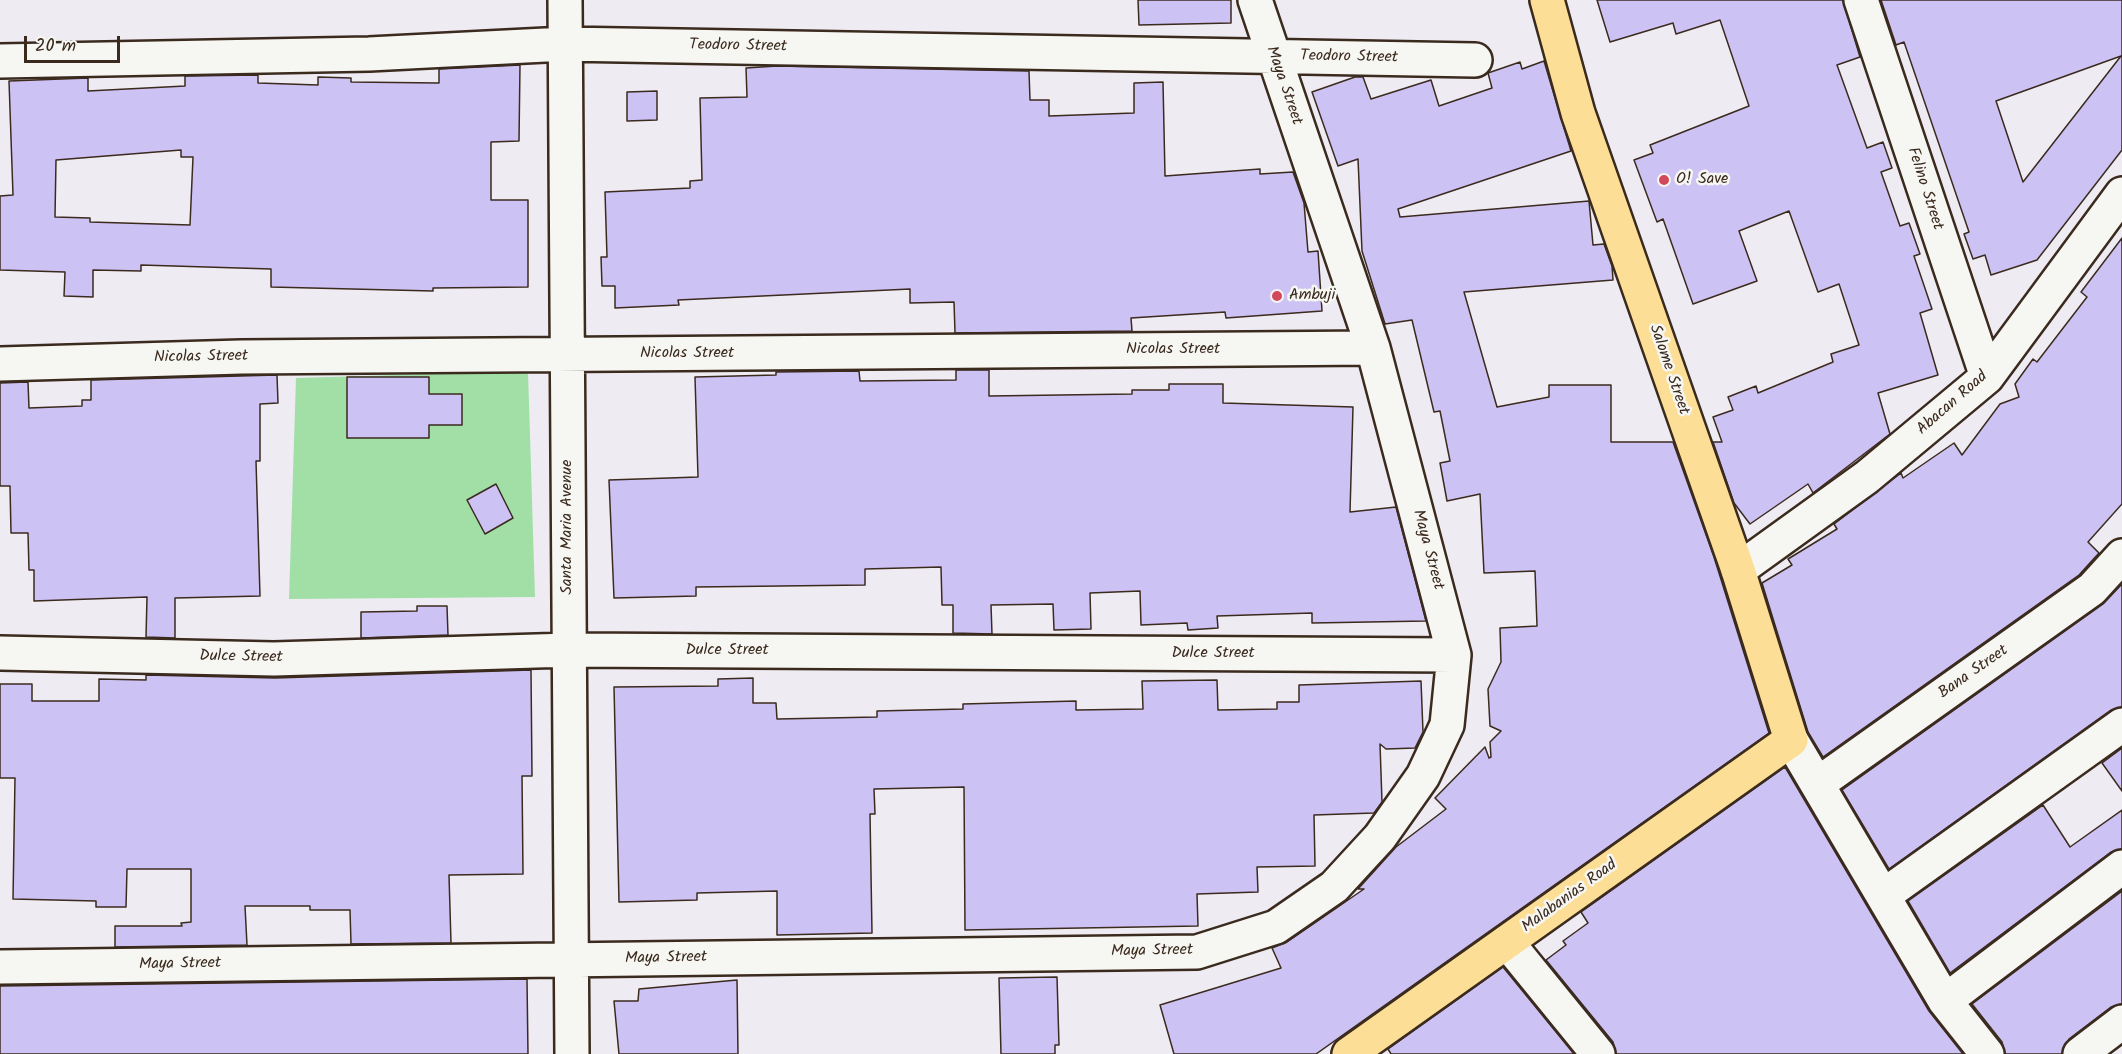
<!DOCTYPE html>
<style>
body{margin:0}
#map{position:relative;width:2122px;height:1054px;overflow:hidden;background:#eeecf2;font-family:Kalam,sans-serif}
canvas{display:block}
.scale{position:absolute;left:24px;top:36px;width:96px;height:27px;box-sizing:border-box;border:3px solid #3b2a1e;border-top:0;padding-left:8px;font-size:18px;line-height:21px;white-space:nowrap;color:#3b2a1e;-webkit-text-stroke:4px #f6f6f2;paint-order:stroke}
</style>
<div id="map">
<canvas width="2122" height="1054"></canvas>
<div class="scale">20 m</div>
</div>
<script>
const c = document.querySelector('canvas').getContext('2d');
c.lineJoin = 'round';
function fillPath(path, color) { c.fillStyle = color; c.fill(path, 'evenodd'); }
function stroke(path, color, width, dash) { c.strokeStyle = color; c.lineWidth = width; c.lineCap = dash ? 'butt' : 'round'; c.setLineDash(dash || []); c.stroke(path); }
function write(font, color, halo, rows, align = 'center') {
  c.font = font + ' Kalam,sans-serif'; c.lineWidth = 5; c.setLineDash([]); c.textBaseline = 'middle'; c.strokeStyle = halo; c.fillStyle = color; for (const [text, x, y, turn = 0] of rows) {
    c.save(); c.translate(x, y); c.rotate((+turn || 0) * Math.PI / 180); c.textAlign = isNaN(turn) ? turn : align; if (halo) c.strokeText(text, 0, 0); c.fillText(text, 0, 0); c.restore();
  }
}
const green = new Path2D(`
 M528,371L535,597L289,599L296,378Z`);
const building = new Path2D(`
 M1138,0H1231V23L1139,25Z
 M1597,0H1843L1860,57L1837,65L1867,148L1883,142L1892,168L1881,172L1900,226L1909,223L1920,254L1914,256L1932,309L1920,313L1938,375L1878,393L1890,434L1813,493L1808,484L1750,524L1734,503L1713,442H1722L1713,417L1733,410L1728,397L1756,386L1758,393L1833,362L1831,354L1859,345L1839,284L1818,292L1789,211L1739,231L1757,281L1693,304L1663,219L1657,222L1634,160L1653,153L1650,145L1749,106L1720,20L1676,34L1673,23L1610,42Z
 M1881,0H2122V150L2037,260L1991,275L1985,255L1973,259L1964,234L1969,232L1904,42L1896,45ZM2121,56L2023,182L1996,101Z
 M1544,61L1571,151L1398,209L1400,217L1589,201L1593,245L1604,244L1612,266L1613,280L1464,292L1497,407L1549,397V385H1611V442H1673L1714,557L1769,733L1316,1054H1174L1160,1005L1281,968L1272,948L1287,942L1364,889H1358L1396,847L1446,809L1435,798L1485,747L1489,758L1491,757L1490,742L1501,731L1490,726L1488,689L1501,662L1500,628L1537,626L1535,571L1484,573L1480,494L1447,501L1440,463L1450,461L1440,411L1434,412L1412,320L1385,324L1362,251L1358,159L1338,166L1312,92L1355,77H1363L1371,99L1431,80L1439,106L1492,88L1488,73L1520,62L1522,69Z
 M520,65L519,141L491,142V200H528V287L433,288V291L271,287V269L141,265V271L93,270V297L64,296L65,272L0,270V196L13,195L9,81L88,78V91L185,86V76L258,75V83L318,85V77L351,78V82L439,83V69ZM181,150V157H193L190,225L90,222V218L55,217L56,160Z
 M777,66L1029,71L1030,100H1049V116L1134,113V83L1163,82L1165,176L1260,169V174L1293,172L1304,203L1308,252L1318,251L1322,311L1226,318L1225,312L1131,318L1132,331L955,333L954,302L910,303V289L678,300L679,305L615,308V286H602L601,257H607L605,192L690,188V181L702,180L700,98L747,97L746,68Z
 M657,91V120L627,121V92Z
 M2122,238V504L2088,542L2099,553L2079,575L1823,757L1808,732L1762,583L1792,565L1788,559L1837,529L1834,524L1901,473L1903,478L1954,443L1962,455L2000,404L2019,397L2015,384L2033,359L2037,362L2087,297L2081,292Z
 M956,370H989V396L1132,394V390H1169V384H1223V403L1353,407L1350,512L1396,507L1426,621L1312,623V613L1217,616L1218,628L1188,630L1187,623L1141,625L1140,591L1090,593L1091,629L1054,630L1053,604L991,605L992,634L953,633V605H942L941,567L865,569V585L696,587V596L614,598L609,480L698,477L695,377L776,375V372L859,371L860,381L956,380Z
 M277,375L278,403L260,404V461H256L260,596L175,598V638L146,637L147,597L34,601V570H29L28,533H11L10,486H0V383L28,382L29,408L82,406V400H91V380Z
 M347,377H429V394H462V425H429V438H347Z
 M496,484L513,518L485,534L467,500Z
 M2122,584V707L2111,710L1889,869L1842,790L2103,604Z
 M417,606H447L448,635L361,638V612L417,611Z
 M531,670L532,776H522L523,874L449,875L451,943L351,944L350,910H310V906H245L247,945L115,947V926H182L181,923L191,922V869H127L126,907H96V901L13,899L15,778H0V684H32V701H99V679L146,680V675L275,678Z
 M753,678V703H776L777,719L877,717V711L963,709V704L1076,701V710L1143,709L1142,681L1217,680L1218,710L1277,709V702H1299V685L1421,681L1423,732L1415,748L1386,749L1380,744L1382,802L1374,813L1314,815L1315,866L1257,867L1258,892L1197,894L1198,926L965,930L964,787L874,789L875,814H870L872,933L777,935V891L697,893V900L619,902L614,687L718,686V679Z
 M2122,748V791L2102,763Z
 M1785,767L1929,1011L1963,1054H1616L1613,1042L1546,960L1566,945L1563,941L1588,923L1581,912Z
 M2043,805L2070,847L2122,810V849L2111,852L1950,973L1908,901Z
 M2122,891V1004L2111,1007L2069,1039L2062,1054H2005L2002,1042L1972,1004Z
 M1503,967L1574,1054H1391L1388,1049Z
 M1057,977L1059,1045H1055V1054H1001L999,978Z
 M527,979L528,1054H0V986Z
 M737,980L738,1054H619L614,1001H638L639,989Z`);
const minor = new Path2D(`
 M565,0L572,1054
 M1861,0L1987,377
 M0,61L369,54L565,44L1475,60
 M0,364L241,357L1373,348
 M1738,570L1867,477L1987,377L2122,194
 M0,653L274,659L569,650L1454,655
 M1791,740L1945,1001L1987,1054
 M1819,783L2092,589L2122,556
 M1883,896L2122,725
 M1507,942L1598,1054
 M0,967L1197,952L1276,927L1334,887L1380,837L1423,776L1447,725L1454,655L1373,348L1255,0
 M1945,1001L2122,867
 M2080,1054L2122,1022`);
const major = new Path2D(`
 M1349,1054L1791,740L1738,570L1578,113L1547,0`);
const markers = [
 [1664,180,6,"#d1495b"],
 [1277,296,6,"#d1495b"]
];
const streetNames = [
 ["Teodoro Street",738,47,1],
 ["Teodoro Street",1349,58,1],
 ["Maya Street",1283,86,71],
 ["Felino Street",1924,189,72],
 ["Nicolas Street",1173,350],
 ["Nicolas Street",687,354],
 ["Nicolas Street",201,358,-1],
 ["Salome Street",1668,370,71],
 ["Abacan Road",1953,404,-41],
 ["Santa Maria Avenue",568,527,-90],
 ["Maya Street",1427,550,75],
 ["Dulce Street",727,651],
 ["Dulce Street",1213,654],
 ["Dulce Street",241,658,1],
 ["Bana Street",1974,673,-35],
 ["Malabanias Road",1570,897,-36],
 ["Maya Street",1152,952,-1],
 ["Maya Street",666,959,-1],
 ["Maya Street",180,965,-1]
];
const poiNames = [
 ["O! Save",1676,180],
 ["Ambuji",1289,296]
];
fillPath(green, '#a1dfa7');
fillPath(building, '#cdc2f4');
stroke(building, '#3b2a1e', 1.5);
stroke(minor, '#3b2a1e', 38);
stroke(major, '#3b2a1e', 38);
stroke(minor, '#f6f6f2', 33);
stroke(major, '#fcde96', 33);
for (const [x, y, r, color] of markers) { const dot = new Path2D(); dot.arc(x, y, r, 0, 2 * Math.PI); c.fillStyle = color; c.fill(dot); stroke(dot, '#f6f6f2', 2); }
write('16px', '#3b2a1e', '#f6f6f2', streetNames);
write('16px', '#3b2a1e', '#f6f6f2', poiNames, 'left');
</script>
